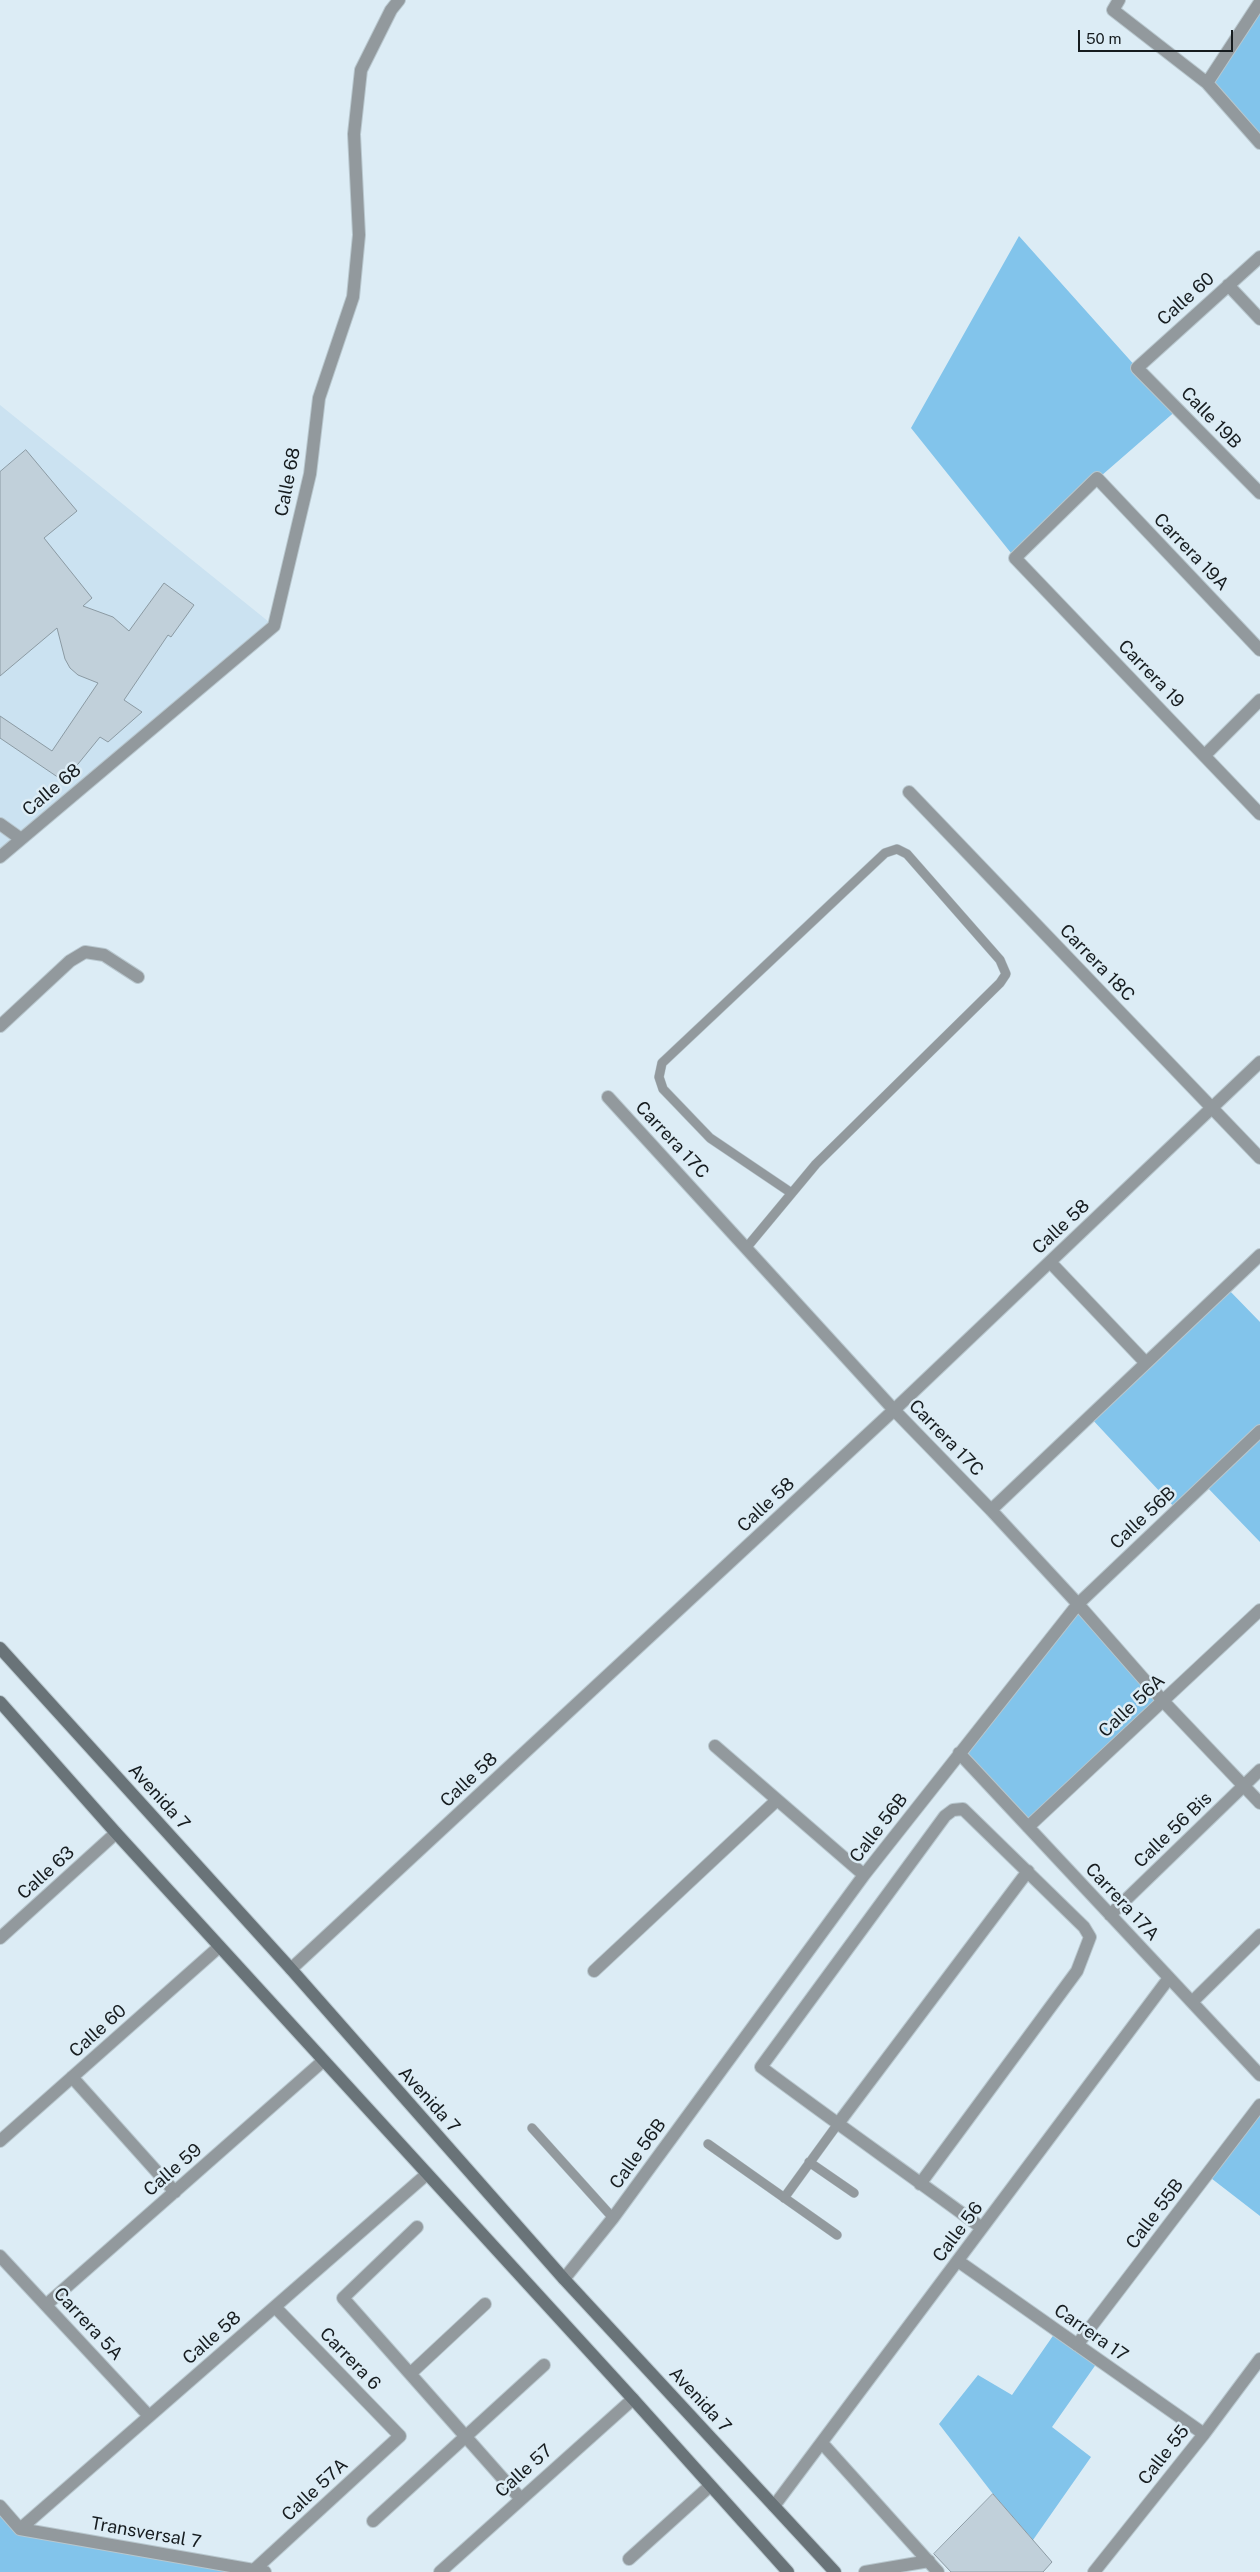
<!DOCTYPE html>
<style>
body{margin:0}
#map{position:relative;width:1260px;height:2572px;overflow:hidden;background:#dcecf5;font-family:"Public Sans",sans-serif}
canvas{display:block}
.scale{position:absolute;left:1078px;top:30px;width:155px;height:22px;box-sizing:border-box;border:2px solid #161c1f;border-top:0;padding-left:6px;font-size:15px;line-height:18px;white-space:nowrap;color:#161c1f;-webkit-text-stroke:4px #dcecf5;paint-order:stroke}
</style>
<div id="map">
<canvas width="1260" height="2572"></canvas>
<div class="scale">50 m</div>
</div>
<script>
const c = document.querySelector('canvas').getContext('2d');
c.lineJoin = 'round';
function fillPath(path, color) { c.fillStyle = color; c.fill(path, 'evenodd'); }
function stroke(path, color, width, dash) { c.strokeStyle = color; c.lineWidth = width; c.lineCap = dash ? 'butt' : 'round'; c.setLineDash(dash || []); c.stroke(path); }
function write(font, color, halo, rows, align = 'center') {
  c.font = font + ' "Public Sans",sans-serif'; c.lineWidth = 5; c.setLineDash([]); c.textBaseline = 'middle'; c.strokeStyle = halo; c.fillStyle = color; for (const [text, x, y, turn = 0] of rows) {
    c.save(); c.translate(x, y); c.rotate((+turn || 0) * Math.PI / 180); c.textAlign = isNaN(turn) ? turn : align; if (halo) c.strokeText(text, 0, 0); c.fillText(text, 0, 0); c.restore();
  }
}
const built = new Path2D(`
 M0,405L274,626L0,857Z`);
const green = new Path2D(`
 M1260,2V143L1207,83Z
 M1019,236L1137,368L1178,409L1086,489L1015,558L911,428Z
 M1226,1287L1260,1322V1542L1204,1484L1177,1510L1090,1417Z
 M1078,1604L1163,1701L1028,1827L959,1753Z
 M1260,2105V2216L1207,2175Z
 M1057,2330L1099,2360L1052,2427L1091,2457L1033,2540L993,2494L939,2424L978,2375L1012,2395Z
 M0,2506L21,2529L265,2572H0Z`);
const building = new Path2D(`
 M26,450L77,511L44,538L92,598L83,606L113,617L129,631L164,583L194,605L171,637L168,635L124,700L142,712L108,742L100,737L78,764L62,780L0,738V716L52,751L98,683L78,675L70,668L65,659L57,628L0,676V472Z
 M993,2494L1052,2562L1043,2572H951L934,2554Z`);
const service = new Path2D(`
 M747,1247L816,1164L1000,983L1006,974L1000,960L907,854L897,849L885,853L662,1063L659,1077L663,1089L710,1138L790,1192
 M532,2128L613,2218
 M708,2144L837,2235
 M809,2162L854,2193
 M784,2198L837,2125`);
const minor = new Path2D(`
 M1119,0L1113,10L1207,83L1260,143
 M1207,83L1260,2
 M1260,257L1137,368L1260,493
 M1228,285L1260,319
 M1260,650L1097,478L1015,558L1260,814
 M1205,755L1260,700
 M909,792L1260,1158
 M0,824L21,839
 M0,857L274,626L310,474L319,398L353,297L359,235L354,134L361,70L391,10L399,0
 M0,1026L70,961L85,952L104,955L138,977
 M608,1097L894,1410L991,1510L1078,1604L1163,1701L1260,1803
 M1050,1262L1146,1363
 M991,1510L1260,1255
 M715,1746L864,1875
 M959,1753L1260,2075
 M1028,1827L1260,1610
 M1110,1915L1260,1770
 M0,1938L116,1833
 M291,1969L894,1410L1260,1062
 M594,1971L777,1800
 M1192,2002L1260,1935
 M72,2077L175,2192
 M837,2125L1028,1871
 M0,2141L219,1947
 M920,2184L1077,1971L1090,1937L1084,1927L963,1809L953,1810L945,1816L761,2067C834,2122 909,2174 982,2228
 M417,2227L343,2298L520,2498
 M0,2256L149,2416
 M958,2261L1204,2434
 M564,2279L613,2218L864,1875L1078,1604L1260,1431
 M46,2305L323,2061
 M1077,2345L1260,2105
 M411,2373L485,2304
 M822,2443L938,2572
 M0,2506L20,2529
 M774,2506L1169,1978
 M373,2521L544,2365
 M20,2529L427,2174
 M20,2529L265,2572
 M629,2559L710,2486
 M254,2570L400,2436L275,2307
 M440,2572L633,2399
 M865,2572L929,2561
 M1094,2572L1204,2434L1260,2359`);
const secondary = new Path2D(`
 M0,1648L291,1969L564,2279L835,2572
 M0,1702L116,1833L633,2399L788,2572`);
const streetNames = [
 ["Calle 60",1186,299,-42],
 ["Calle 19B",1211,418,46],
 ["Calle 68",288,482,-79],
 ["Carrera 19A",1191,552,46],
 ["Carrera 19",1151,674,46],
 ["Calle 68",52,790,-40],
 ["Carrera 18C",1097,963,46],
 ["Carrera 17C",672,1140,47],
 ["Calle 58",1061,1227,-43],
 ["Carrera 17C",946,1438,46],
 ["Calle 58",766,1505,-43],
 ["Calle 56B",1143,1518,-43],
 ["Calle 56A",1132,1706,-43],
 ["Calle 58",469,1780,-43],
 ["Avenida 7",159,1797,48],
 ["Calle 56B",879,1828,-52],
 ["Calle 56 Bis",1173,1830,-44],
 ["Calle 63",46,1873,-42],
 ["Carrera 17A",1122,1902,47],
 ["Calle 60",98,2031,-42],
 ["Avenida 7",429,2100,48],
 ["Calle 56B",638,2154,-54],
 ["Calle 59",173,2170,-41],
 ["Calle 55B",1155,2214,-53],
 ["Calle 56",958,2232,-53],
 ["Carrera 5A",88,2324,47],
 ["Carrera 17",1091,2333,35],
 ["Calle 58",212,2338,-41],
 ["Carrera 6",350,2359,46],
 ["Avenida 7",700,2400,47],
 ["Calle 55",1164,2455,-52],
 ["Calle 57",524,2471,-42],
 ["Calle 57A",315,2490,-43],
 ["Transversal 7",146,2533,10]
];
fillPath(built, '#cbe2f1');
fillPath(green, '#82c4eb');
fillPath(building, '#c1d0da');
stroke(building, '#8b9aa3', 1);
stroke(service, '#b8c7ce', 10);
stroke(minor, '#b8c7ce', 14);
stroke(secondary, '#b8c7ce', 14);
stroke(service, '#92999d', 9);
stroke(minor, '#92999d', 12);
stroke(secondary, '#697378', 12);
write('18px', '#161c1f', '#dcecf5', streetNames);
</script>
